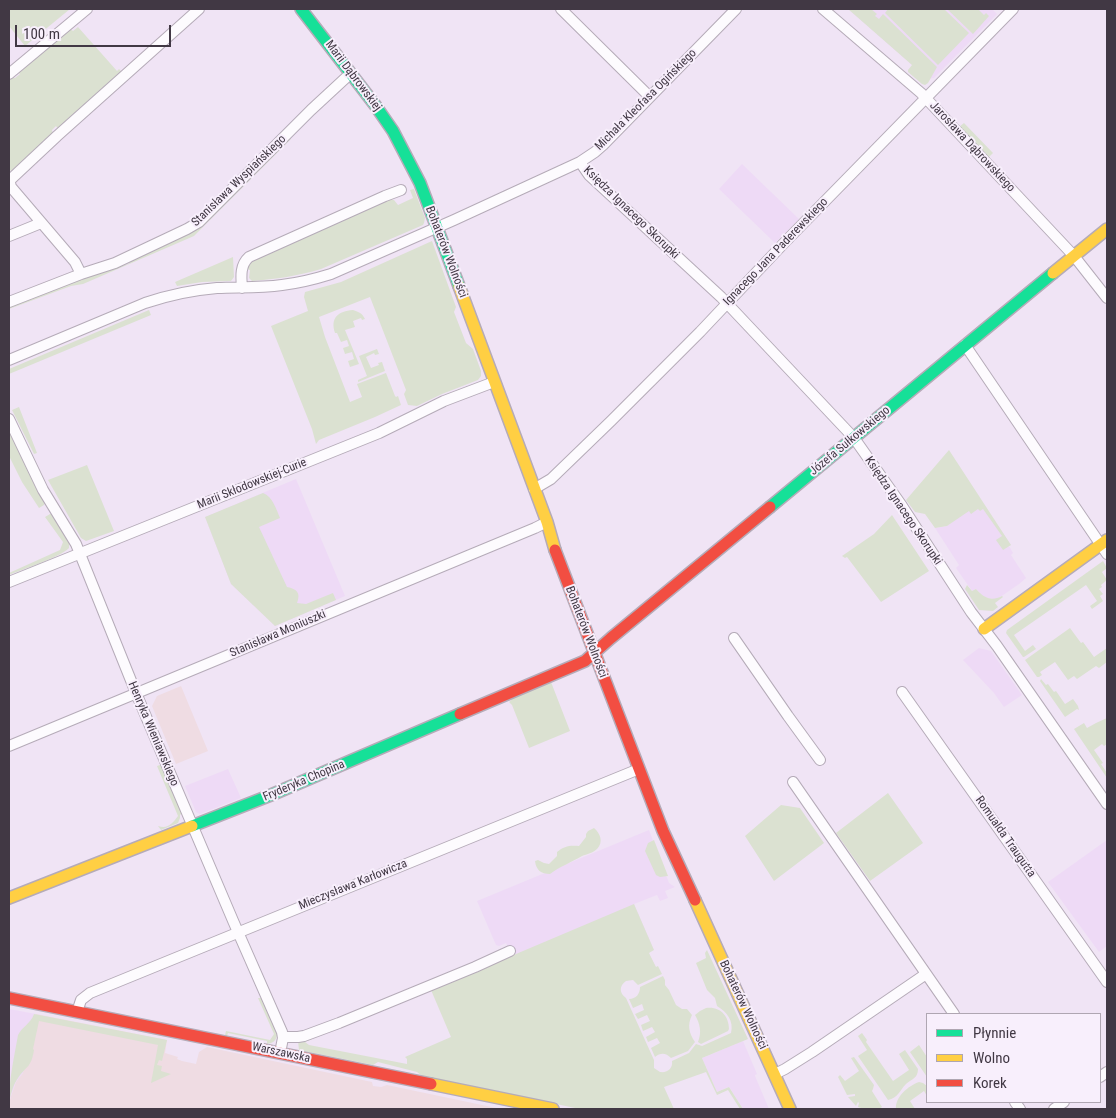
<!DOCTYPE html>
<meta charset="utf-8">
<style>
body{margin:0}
#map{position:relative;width:1116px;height:1118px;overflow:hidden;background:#f0e4f5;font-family:"Roboto Condensed",sans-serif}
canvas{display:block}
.frame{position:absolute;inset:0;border:10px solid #413844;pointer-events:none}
.legend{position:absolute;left:926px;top:1013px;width:175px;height:90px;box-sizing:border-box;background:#f8effc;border:1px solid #afa6b2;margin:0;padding:6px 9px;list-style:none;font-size:15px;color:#413844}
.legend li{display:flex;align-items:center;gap:10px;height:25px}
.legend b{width:25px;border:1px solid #afa6b2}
.scale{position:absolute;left:15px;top:25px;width:156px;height:22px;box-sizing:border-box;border:2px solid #413844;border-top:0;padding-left:6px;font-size:15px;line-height:18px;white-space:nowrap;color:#413844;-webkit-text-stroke:4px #f8effc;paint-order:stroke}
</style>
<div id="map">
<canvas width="1116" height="1118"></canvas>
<div class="frame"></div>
<ul class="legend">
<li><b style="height:6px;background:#16e098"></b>Płynnie</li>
<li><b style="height:6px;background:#ffcf43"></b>Wolno</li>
<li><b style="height:6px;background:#f24e42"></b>Korek</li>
</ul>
<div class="scale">100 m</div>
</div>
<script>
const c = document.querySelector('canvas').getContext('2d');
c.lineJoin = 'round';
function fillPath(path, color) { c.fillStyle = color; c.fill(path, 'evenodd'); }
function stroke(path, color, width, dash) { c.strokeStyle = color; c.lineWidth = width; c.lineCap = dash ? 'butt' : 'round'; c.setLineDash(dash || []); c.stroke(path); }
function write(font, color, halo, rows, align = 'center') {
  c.font = font + ' "Roboto Condensed",sans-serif'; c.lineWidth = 4; c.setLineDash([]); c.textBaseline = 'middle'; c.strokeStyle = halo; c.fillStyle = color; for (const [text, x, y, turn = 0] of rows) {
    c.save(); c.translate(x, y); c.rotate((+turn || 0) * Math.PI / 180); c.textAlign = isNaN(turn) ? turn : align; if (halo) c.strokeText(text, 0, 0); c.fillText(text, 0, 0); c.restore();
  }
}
const built = new Path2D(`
 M848,9H992L997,14L934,78L928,79Z
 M742,164L799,219L775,243L719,189Z
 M296,479L345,596L275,626L231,584L205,517Z
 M982,502L1011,545L1009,546L1013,553L1011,555L1026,578L1019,584L996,600L984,597L976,589L972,591L956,568L959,565L935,528L947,526L956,518Z
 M979,648L991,651L1022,695L1004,707L994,693L963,660Z
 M228,769L241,798L200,814L196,812L185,786Z
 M649,830L669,883L675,887L665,891L668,898L660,901L657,895L634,904L654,950L519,953L512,957L506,943L499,946L496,945L477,901Z
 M1107,840V946L1099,952L1048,882Z
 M9,1009L36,1014L23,1073L16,1082L9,1102Z
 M743,1041L757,1074L755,1075V1076L769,1109H743L729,1087L717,1092L702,1058Z`);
const industrial = new Path2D(`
 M181,686L208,751L176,764L152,706L157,696Z
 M36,1014L167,1040L165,1053L178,1057L177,1059L182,1061L196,1064L199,1052L207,1047L372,1082L373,1086L381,1087L387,1085L501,1109H9V1102L16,1082L23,1073Z`);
const green = new Path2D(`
 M9,9H70L25,46L9,26Z
 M848,9H871L877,14L875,16L879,19L883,14L937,67L928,83L925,85L922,84L908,72V70L912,65Z
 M888,9H944L969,33L938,65L885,13Z
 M947,9H978L984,15L986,13L989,16L973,34Z
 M78,27L117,71L119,69L122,72L58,129L56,126L52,130L53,134L12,171L9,170V79L11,77L15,78L20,74L17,72L69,28L73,31Z
 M964,123L993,153L989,157H987L959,127Z
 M289,136L291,139L194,236L83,284L71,286L9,309V307L18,303L81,279L128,264L141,254L183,235Z
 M414,189L425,218L424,223L423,225L321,269C298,276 276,279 252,281L249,278L250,270L246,269L248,266L254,259L389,199L394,200L398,205L413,198L410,190Z
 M432,241L456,307L454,312L466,343L473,349L481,371V376L478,380L442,394L417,406L408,405L404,394L406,390L370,297L319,317L325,337L350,402L362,397L357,384L386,373L395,396L396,397L398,396L401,405L375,417L319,440L316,444L312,429L271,326L308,311L304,297L305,292L341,282Z
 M233,257L234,277L231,281L202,282L177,286L175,282Z
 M149,310L151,315L9,374V369Z
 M353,310C359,312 362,313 365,319L362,320L361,318L353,321L355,327L345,330L359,364L350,367L348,361L354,359L352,352L345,354L343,348L349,346L347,340L341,342L337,333H335C330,318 338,311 353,310Z
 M377,349L379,354L375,355L374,353L366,357L371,368L379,365L378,363L382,362L385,371L358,382V380L367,376L359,356Z
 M19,407L37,453L34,454L12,410Z
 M9,432L45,503L44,505L39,508L22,482L9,456Z
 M949,450L1011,545L1003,550L996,540L1002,536L983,509L980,511L978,509L971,514L969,511L947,526L935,528L925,514L915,512L906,500Z
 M87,465L114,531L86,541L81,538L48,480Z
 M263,493C273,497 276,509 280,518L259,527L287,587C297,589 301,593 297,603L306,604L333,593L336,600L275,626L231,584L205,517Z
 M50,514H52L69,542V548C59,558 23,569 9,575V573L60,550L63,542L45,517Z
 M892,515L929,571L881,602L847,557L845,558L842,556L874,534Z
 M1103,561L1107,568L1102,572L1107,580L1101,585L1102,587L1099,589L1103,594L1100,596L1103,601L1092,609L1090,606L1097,601L1086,585L1014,635L1025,651L1033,645L1036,649L1024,657H1023L1006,633L1007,630Z
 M967,585L972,591L976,589C983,597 991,602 1002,596L1003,597L995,603L998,607L993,611L979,610L965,589Z
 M1070,628L1081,643L1083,642L1094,657L1107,648V662L1099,668L1096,666L1077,679L1074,676L1068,680L1055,662L1040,672L1042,675L1039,677H1037L1025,660Z
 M1041,679L1046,685L1048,684L1054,692L1056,691L1065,704L1073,699L1078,706L1079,710L1077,709L1065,717L1040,681Z
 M551,682L570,731L529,748L512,705L509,702L516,696Z
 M1107,718V744L1104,746L1102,744L1094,750L1103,763L1101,764L1107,773V778L1074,729L1084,723L1087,728L1096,723Z
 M160,765H162L182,813L180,815V818L178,823L161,830L158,826C168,829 172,824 178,816L157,766Z
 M888,793L923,843L870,881L836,833Z
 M781,805L800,808L824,843L774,881L745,836Z
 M594,828C600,833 604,842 597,849C593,853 587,854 582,856C572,862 559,867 550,874C541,874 536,870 535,861L538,860L544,863L549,864L557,856V852C564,846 570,845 579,846L586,837V834L588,831Z
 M654,840L668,876L660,877L656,875L645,851L648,843Z
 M634,904L654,950L649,953L656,967L658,966L662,974L638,985L633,980L626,981C619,986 619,993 626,998L654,1060V1068L660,1072C668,1073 673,1068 672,1061L689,1053L696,1044L702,1046L731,1033C734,1021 727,1012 717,1006L715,998L707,990L696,963L706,958L705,953L707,950L748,1039L702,1058L717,1092L729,1087L743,1109H740L728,1090L717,1095L706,1072L664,1087L674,1109H580L422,1076L417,1072L378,1062L373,1065L299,1050L298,1041L360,1019L305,1042L309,1045L407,1064V1059L405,1057L451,1037L431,990Z
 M663,976L665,980V985L669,990L676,1005L682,1009H687L692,1015C687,1025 689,1033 695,1042L688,1051L671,1058C666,1053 661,1052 655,1057L651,1048L660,1043L657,1038L648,1042L646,1037L655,1032L652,1027L643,1031L641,1025L650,1021L647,1015L638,1019L635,1014L644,1010L642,1004L633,1008L629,999C636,999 640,994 640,987Z
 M258,998H262L277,1033C277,1040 274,1043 267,1044V1041L228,1033L227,1036L225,1035L226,1031L270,1040L274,1034Z
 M706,1008C720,1006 729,1016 729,1029L728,1031L701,1044L698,1042C702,1032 700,1024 695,1015L700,1011Z
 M34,1014L167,1040L162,1061L159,1060L157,1065L162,1066L161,1071L171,1074L151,1083L158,1045L39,1021L33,1049L34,1050C31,1068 27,1065 18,1078C13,1085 11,1094 9,1102C9,1079 14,1058 18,1035C22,1027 31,1023 34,1014Z
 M862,1033L867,1040L866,1042L893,1081L909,1070L899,1054L905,1050L918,1069C918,1078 912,1079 906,1084C900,1090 898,1098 888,1100L858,1056L867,1050L858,1036Z
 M919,1045L927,1057V1077L910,1052Z
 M854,1057L874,1085L873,1089L872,1091L882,1107C876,1112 865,1109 858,1107L859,1103L858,1102L856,1106L848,1097L855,1096V1094L847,1095L838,1077L840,1075L845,1081L859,1071L851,1058Z
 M919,1082L923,1083L927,1086V1096L924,1091L910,1101L915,1109H896C895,1097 908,1086 919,1082Z`);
const street = new Path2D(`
 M561,9L650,97
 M823,9L921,93L1074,256L1107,298
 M9,74L87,9
 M580,162L589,175L721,297L854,438L902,506L971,612L997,646L1107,804
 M9,236L41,223
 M81,274L75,262L11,187L10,183V180L57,136L199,9
 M242,288C241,276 240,265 249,257L385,196L401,190
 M9,302L81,274L115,263L187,229L199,222L311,110L351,73
 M965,345L1107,554
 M9,360L145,303C169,295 192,290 217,288C239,287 260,288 282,285C299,283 315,279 331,274L454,220L580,162L595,152L603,145L736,9
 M9,419L43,490L76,544L136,693L234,923L282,1032L283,1038L280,1053
 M534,489L551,479L611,421L700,332L785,242L1013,9
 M9,582L379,433L444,401L494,382
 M734,638L788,716L820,760
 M902,692L1107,982
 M9,746L535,528L547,522
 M793,782L954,1014
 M77,1012L81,1000L90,993L639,769
 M283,1037H298L304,1036L339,1023L475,967L510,951
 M775,1074L785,1069L812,1052L926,974
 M1100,1077L1107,1072
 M1015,1102L1020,1109
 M1054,1109L1064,1102`);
const fast = new Path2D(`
 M301,9L375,105L393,131L420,183L459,286
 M770,507L1053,273
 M192,826L271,795L460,714`);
const slow = new Path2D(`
 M1053,273L1107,229
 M459,286L547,522L555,550
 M984,629L1107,540
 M9,898L192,826
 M695,900L790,1109
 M431,1084L553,1109`);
const jam = new Path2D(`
 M555,550L663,831L695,900
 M460,714L585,661L611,638L770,507
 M9,998L431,1084`);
const streetNames = [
 ["Marii Dąbrowskiej",353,76,53],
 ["Michała Kleofasa Ogińskiego",646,100,-45],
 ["Jarosława Dąbrowskiego",972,147,47],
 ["Stanisława Wyspiańskiego",239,181,-44],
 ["Księdza Ignacego Skorupki",631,213,44],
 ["Bohaterów Wolności",446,252,69],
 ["Ignacego Jana Paderewskiego",776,252,-46],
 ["Józefa Sułkowskiego",850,441,-40],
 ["Marii Skłodowskiej-Curie",252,484,-22],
 ["Księdza Ignacego Skorupki",903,511,56],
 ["Bohaterów Wolności",586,632,69],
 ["Stanisława Moniuszki",278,634,-23],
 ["Henryka Wieniawskiego",153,734,67],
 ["Fryderyka Chopina",304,781,-23],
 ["Romualda Traugutta",1005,837,55],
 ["Mieczysława Karłowicza",353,885,-22],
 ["Bohaterów Wolności",743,1005,65],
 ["Warszawska",281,1053,12]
];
fillPath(built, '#eedaf6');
fillPath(industrial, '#efdce3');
fillPath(green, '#dbe1d1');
stroke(street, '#b5abb8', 12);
stroke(fast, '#b5abb8', 14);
stroke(slow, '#b5abb8', 14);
stroke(jam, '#b5abb8', 14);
stroke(street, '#fdfbfe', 10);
stroke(fast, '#16e098', 11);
stroke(slow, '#ffcf43', 11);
stroke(jam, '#f24e42', 11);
write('12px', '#413844', '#f8effc', streetNames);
</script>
